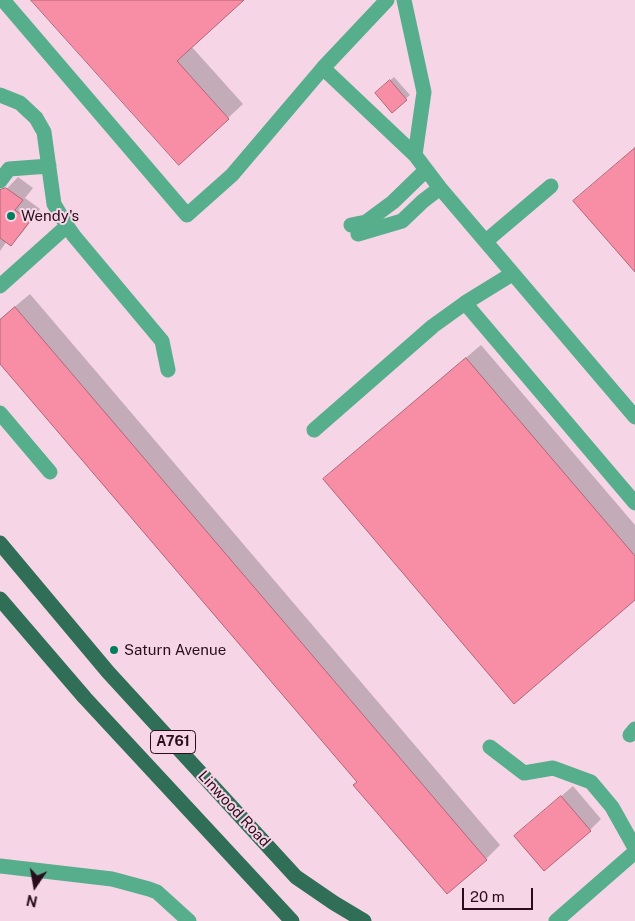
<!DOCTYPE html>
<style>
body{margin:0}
#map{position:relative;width:635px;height:921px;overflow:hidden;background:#f6d6e6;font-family:"Public Sans",sans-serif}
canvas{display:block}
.north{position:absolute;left:10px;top:861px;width:50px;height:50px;-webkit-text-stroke:4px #f6d6e6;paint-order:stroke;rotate:192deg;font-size:14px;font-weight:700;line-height:20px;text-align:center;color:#280d1c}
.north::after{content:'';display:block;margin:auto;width:18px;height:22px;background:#280d1c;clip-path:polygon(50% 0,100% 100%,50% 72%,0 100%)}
.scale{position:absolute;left:462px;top:888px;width:71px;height:22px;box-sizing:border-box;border:2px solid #280d1c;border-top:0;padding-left:6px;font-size:15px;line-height:18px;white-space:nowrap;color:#280d1c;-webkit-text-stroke:4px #f6d6e6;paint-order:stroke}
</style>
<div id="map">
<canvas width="635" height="921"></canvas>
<div class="north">N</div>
<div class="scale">20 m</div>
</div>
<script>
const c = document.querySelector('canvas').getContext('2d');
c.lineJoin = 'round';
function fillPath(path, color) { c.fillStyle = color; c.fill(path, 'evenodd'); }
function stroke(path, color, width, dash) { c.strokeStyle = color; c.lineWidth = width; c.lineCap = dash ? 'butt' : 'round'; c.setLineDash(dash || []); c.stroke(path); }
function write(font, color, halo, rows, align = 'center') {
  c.font = font + ' "Public Sans",sans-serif'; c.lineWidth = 4; c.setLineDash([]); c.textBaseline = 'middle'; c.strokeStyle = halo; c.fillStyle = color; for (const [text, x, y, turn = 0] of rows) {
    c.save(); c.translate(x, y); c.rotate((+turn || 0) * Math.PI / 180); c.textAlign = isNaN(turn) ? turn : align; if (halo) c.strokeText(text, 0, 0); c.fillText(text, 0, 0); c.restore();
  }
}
const shadow = new Path2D(`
 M33,0H242L191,46L243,104L228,118Z
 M394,77L410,95L392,111L380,89Z
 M635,148V270L575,201Z
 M18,177L33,188L25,198L40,209L22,233L11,244L7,241L0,251V196Z
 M30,294L500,845L486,859L358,781L0,362V319Z
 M481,345L635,525V598L324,479L339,465Z
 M573,786L601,819L590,830L515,836Z`);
const building = new Path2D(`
 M31,0H244L177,61L229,119L179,165Z
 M390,80L407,100L392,113L375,93Z
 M635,148V272L573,201Z
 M6,188L23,200L15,210L30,221L11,246L0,238V190Z
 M15,307L487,860L447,894L353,785L357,782L0,364V320Z
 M466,358L635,556V600L514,704L323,479Z
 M561,796L591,831L544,871L514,836Z`);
const minor = new Path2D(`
 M3,0L187,215L232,175L323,68L387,0
 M404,0L424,92L415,155
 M323,68L415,155L440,188L635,417
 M0,95L20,103L36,118L44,132L54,204L67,226L0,286
 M0,181L9,169L49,166
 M351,225L366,222L393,202L426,170
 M67,226L74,236L162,341L168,370
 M358,234L402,221L423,201L440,188
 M486,241L551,186
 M465,303L635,503
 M0,413L50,472
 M314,430L433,326L465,303L512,274
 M630,735L635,729
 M490,747L524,773L553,768L591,782L612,807L635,848
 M0,866L112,879L149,889L157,892L189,921
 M556,921L635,852`);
const major = new Path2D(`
 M0,543L108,672L296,877L334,903L364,921
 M0,599L85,698L292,921`);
const markers = [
 [11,216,5,"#007e5c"],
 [114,650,5,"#007e5c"]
];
const shields = [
 [173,742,45]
];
const shieldNames = [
 ["A761",173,742]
];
const poiNames = [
 ["Wendy's",21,216],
 ["Saturn Avenue",124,650]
];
const streetNames = [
 ["Linwood Road",234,809,47]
];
fillPath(shadow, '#0003');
fillPath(building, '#f78ea5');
stroke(building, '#b16575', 1);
stroke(minor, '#56ae8d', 15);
stroke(major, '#306e57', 15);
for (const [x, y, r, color] of markers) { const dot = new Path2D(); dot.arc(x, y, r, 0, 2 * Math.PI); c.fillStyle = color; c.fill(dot); stroke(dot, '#f6d6e6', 2); }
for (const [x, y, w] of shields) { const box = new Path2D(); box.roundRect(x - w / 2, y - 11.5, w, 23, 4); c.fillStyle = '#f6d6e6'; c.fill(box); stroke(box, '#280d1c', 1); }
write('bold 14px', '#280d1c', null, shieldNames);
write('15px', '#280d1c', '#f6d6e6', poiNames, 'left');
write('15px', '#280d1c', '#f6d6e6', streetNames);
</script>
